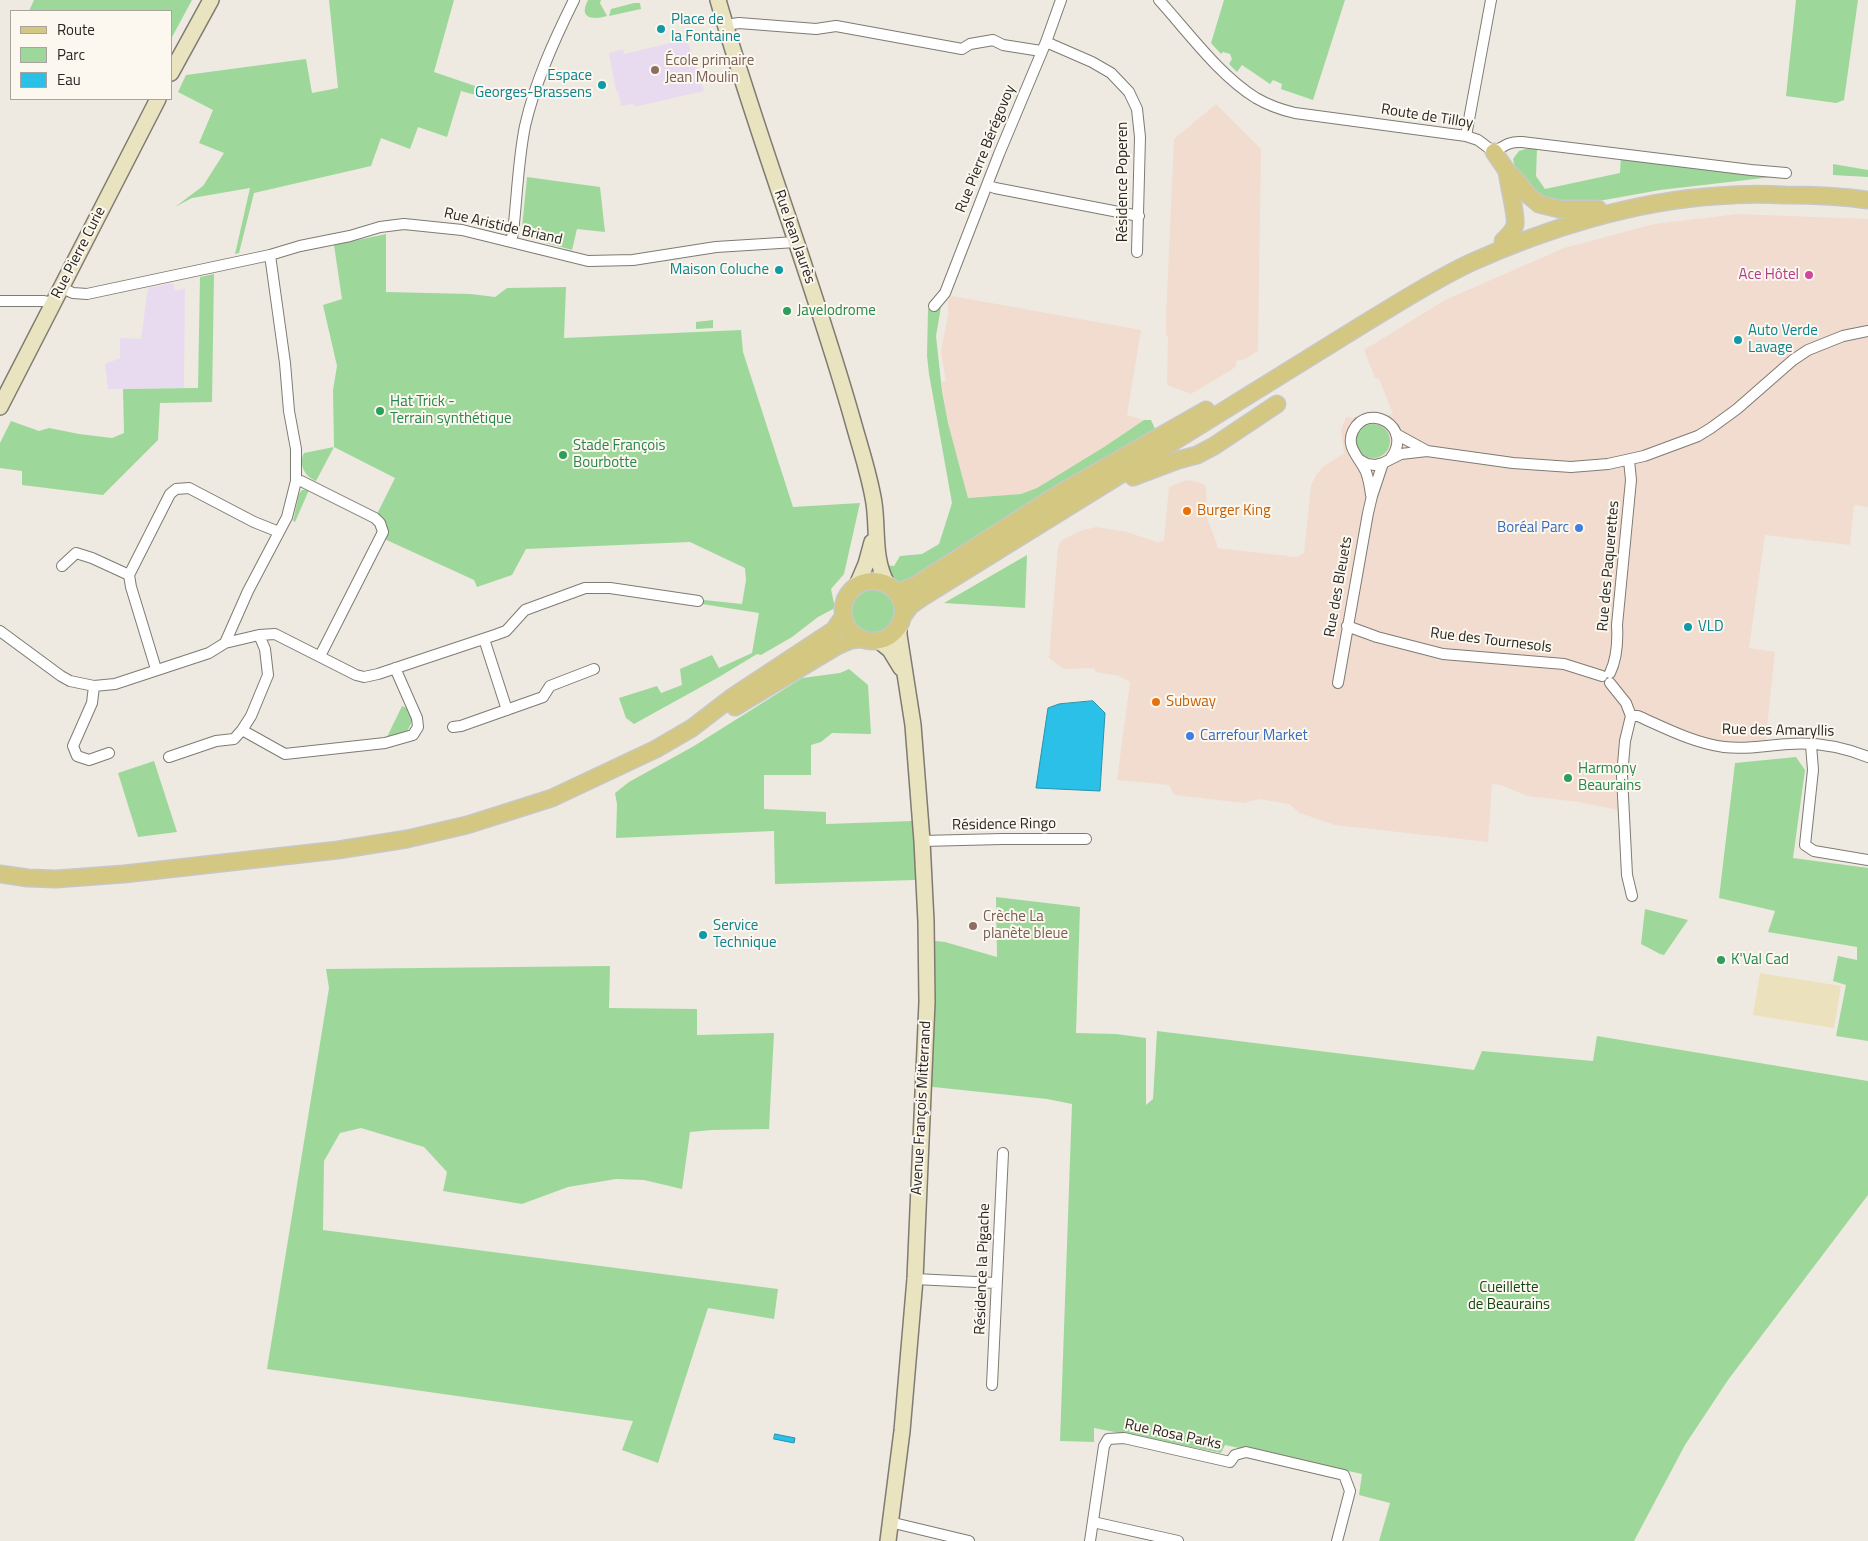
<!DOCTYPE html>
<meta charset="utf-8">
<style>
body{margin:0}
#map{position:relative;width:1868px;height:1541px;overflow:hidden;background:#eeeae2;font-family:"Titillium Web",sans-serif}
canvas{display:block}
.legend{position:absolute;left:10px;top:10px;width:162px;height:90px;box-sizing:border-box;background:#fcf8ef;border:1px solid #a7a49d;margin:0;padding:6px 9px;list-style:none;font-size:15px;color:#282623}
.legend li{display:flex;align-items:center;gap:10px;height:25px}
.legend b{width:25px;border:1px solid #a7a49d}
</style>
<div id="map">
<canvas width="1868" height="1541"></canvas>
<ul class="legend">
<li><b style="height:6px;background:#d3c782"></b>Route</li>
<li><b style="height:14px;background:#9dd89a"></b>Parc</li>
<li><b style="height:14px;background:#2ac0e7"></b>Eau</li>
</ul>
</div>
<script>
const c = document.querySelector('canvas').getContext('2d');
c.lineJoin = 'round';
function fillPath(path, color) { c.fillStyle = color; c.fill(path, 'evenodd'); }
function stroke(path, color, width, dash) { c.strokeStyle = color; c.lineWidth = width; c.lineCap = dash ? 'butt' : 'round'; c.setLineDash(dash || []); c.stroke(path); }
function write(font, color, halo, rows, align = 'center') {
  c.font = font + ' "Titillium Web",sans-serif'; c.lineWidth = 4; c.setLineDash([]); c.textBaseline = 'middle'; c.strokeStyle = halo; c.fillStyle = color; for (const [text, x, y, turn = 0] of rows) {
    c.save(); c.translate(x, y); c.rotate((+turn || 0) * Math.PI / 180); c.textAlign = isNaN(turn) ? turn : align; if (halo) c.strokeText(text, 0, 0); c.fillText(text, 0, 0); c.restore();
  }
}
const commercial = new Path2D(`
 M1216,104L1261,149L1258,351L1245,359L1236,361V367L1191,394L1167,385L1168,338L1166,334V317L1174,139Z
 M1738,214L1868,219V507L1854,505L1850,545L1765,535L1749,648L1775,652L1765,747H1724L1631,716L1617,784L1618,810L1579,802L1527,796L1501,785L1492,784L1488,842L1335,825L1300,813L1289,804L1259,799L1244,803L1174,795L1169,785L1117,780L1130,682L1119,676L1096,672L1094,668L1064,669L1049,658L1058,547L1062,540L1080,531L1096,527L1127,532L1157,542L1164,541L1169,487L1186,480L1199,482L1206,486L1207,518L1217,544V548L1297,557L1304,553L1311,486L1316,475L1323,467L1344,453L1341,430L1346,417L1353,418L1366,412L1374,411L1388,415L1393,414L1379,379L1375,378L1364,350L1445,300L1564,248L1654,224Z
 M952,296L1141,330L1127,415L1144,420L1104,447L1037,488L1021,494L968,498L948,423L941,382L946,381L941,351L948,315V301Z`);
const education = new Path2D(`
 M687,39L704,91L634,107L633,104L621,106L618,91H616L609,53L623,49L624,54Z
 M173,283L175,291L185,288L184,388L108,389L105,364L120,358V338L141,339L148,288Z`);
const green = new Path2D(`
 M34,0H192L171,39V11H29Z
 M329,0H454L434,72L478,87L476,95L461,91L447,137L418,127L410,149L381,138L371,166L254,193L239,253L235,254L250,188L192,198L175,207L203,186L224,153L199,143L213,110L178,92L186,75L306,59L312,93L338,88Z
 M588,0H601L600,3L607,16C593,20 578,19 588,0Z
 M1224,0H1345L1313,100L1281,89L1282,84L1273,80L1270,84L1242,65L1237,72L1229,64L1232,59L1230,54L1223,52L1221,54L1211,43Z
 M1796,0H1858L1844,100L1836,103L1786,96Z
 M634,3H640L641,9L609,16L611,9Z
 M1529,148L1537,149L1536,176L1545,189L1620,173L1621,155L1781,176L1660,190L1593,202L1545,207L1516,173L1513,159L1519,151Z
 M1833,164L1868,170V177L1833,175Z
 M527,177L600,187L605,232L577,229L572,250L528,238L522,228Z
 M386,234V292L471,294L495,297L507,288L566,287L564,338L741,330L743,352L793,507L860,503L844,574L831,589L835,608L818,617L792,637L761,655L757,654L719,677L634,724L626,718L619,698L657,686L661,693L682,685L680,669L712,655L719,668L752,653L759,613L702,604L704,600L742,604L746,580L745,568L690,542L526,549L512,575L477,587L474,580L380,537L375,518L395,478L334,447L316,481C305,477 298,464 304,453L334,447L333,390L337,366L323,305L342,299L334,245Z
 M214,274L212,402L160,403L158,440L103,495L22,485V471L0,468V443L11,421L39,431L49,428L79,434L112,438L124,433L123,389L198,388L200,277Z
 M934,306L941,307L936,336L942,391L948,423L968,498L1021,494L1037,488L1104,447L1144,420H1151L1157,433L903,585C891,582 888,576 883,565L894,566L900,556L922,554L939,544L952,503L929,374L927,356L928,309Z
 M713,320V328L696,329V322Z
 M1356 441a17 17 0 1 1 34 0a17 17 0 1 1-34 0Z
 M302,490H309L295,522L293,521L299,494Z
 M1027,555L1025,608L944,603Z
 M849 611a24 24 0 1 1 48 0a24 24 0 1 1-48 0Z
 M849,669L868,685L871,734L832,733L821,742L811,745V775H764V809L826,812V824L913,821L916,880L775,884L774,831L616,838L617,804L615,793L629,782L694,746L802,678L840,673Z
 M402,706L409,709L413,719L407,732L387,737Z
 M1796,757L1805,770L1793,858L1868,868V1041L1836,1036L1846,985L1833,981L1838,956L1857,960V947L1768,932L1775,911L1719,898L1735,763Z
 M154,761L177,832L138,837L118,773Z
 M996,897L1080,907L1076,1033L1116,1034L1146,1038V1105L1153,1099L1157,1031L1474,1070L1482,1051L1593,1061L1597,1036L1868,1081V1195L1728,1380L1685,1445L1634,1541H1379L1390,1503L1359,1495L1362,1474L1225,1445L1221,1453L1094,1428V1442L1060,1441L1072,1104L1047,1099L924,1086L926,940L945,942L997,957Z
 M1645,909L1688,920L1664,955L1660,954L1641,944Z
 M610,966L609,1008L697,1009V1035L774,1033L769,1129L712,1130L690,1132L682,1189L644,1180L616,1179L568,1187L522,1204L443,1191L447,1172L424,1147L361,1128L340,1133L324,1161L323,1230L778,1289L774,1319L708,1308L658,1463L622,1450L633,1421L267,1369L329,988L326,969Z`);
const sand = new Path2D(`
 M1760,973L1841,986L1834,1028L1753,1015Z`);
const water = new Path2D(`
 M1093,701L1105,713L1100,791L1036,788L1048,708L1059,704Z
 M775,1434L795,1438L794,1443L774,1439Z`);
const street = new Path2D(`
 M1159,0C1188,32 1219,75 1256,98C1268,105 1282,110 1295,113L1466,136L1478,140L1494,152C1504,146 1510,141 1522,142L1751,170L1786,173
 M726,25L739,23L816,29L836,26L962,49L970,44L993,40L1003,45L1041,51
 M1046,42L1092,62L1111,73L1129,92L1137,109L1140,137L1137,252
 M1466,136L1491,0
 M987,185L995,188L1139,216
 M511,241L513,233C517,198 518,161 525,126C535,82 554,40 574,0
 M62,288L73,293L87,294L270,255L300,246L350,236L380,227L404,224L462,230L588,261L633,260L716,247L796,242
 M0,301H43L54,303
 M934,306L945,293L999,154L1046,42L1061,0
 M1396,434L1427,451
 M1360,460L1367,464L1375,465L1383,463L1401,454L1427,451L1513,463L1571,467L1608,464L1644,456L1698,436L1711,428L1737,409L1793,360L1808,350L1843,336L1868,331
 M296,481H301L375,518L380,523L383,532L320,656
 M1371,495C1370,487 1369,480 1366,472C1360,458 1345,447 1353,431C1368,401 1414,427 1391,458
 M62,566L76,553L92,558L129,575
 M1347,626L1377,637L1443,654L1564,664L1602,676
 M0,631L61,676L70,681L94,686L115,684L209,653L225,643L259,635L275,634L356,675L364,677L378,674L495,635L506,631L525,610L585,588H610L698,601
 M484,639L507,710
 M225,643L248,591L287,517L296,481V449L289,411L285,363L270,255
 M156,669L131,587L129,575L170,494L176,489L189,488L254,522L279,532
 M1610,673C1617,658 1618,641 1617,625L1631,480L1629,460
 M1338,683L1368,513L1372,496L1383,463
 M1610,683L1626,703L1631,716L1625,741L1622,776L1627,875L1632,896
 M94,686L92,703L73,746L77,756L89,760L109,753
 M1631,716H1638C1665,728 1694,743 1724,747C1749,750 1766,745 1789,744C1816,742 1843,747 1868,757
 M453,727L461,726L543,697L550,686L594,669
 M242,730L285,754L385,743L413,735L418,727L417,718L395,668
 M1811,745L1813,770L1805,845L1814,851L1868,860
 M169,757L216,741L234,739L242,730L251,716L268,675L265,649L259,635
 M922,841L1002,839H1086
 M915,1279L996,1283
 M992,1385L1003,1153
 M1093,1522L1178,1541
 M891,1524H898L969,1541
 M1090,1541L1104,1446L1108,1439L1124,1438L1230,1462L1235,1455L1246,1452L1344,1475L1350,1491L1337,1541`);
const secondary = new Path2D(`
 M718,0C759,143 814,282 854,425C861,450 870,477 874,503C878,530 873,558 887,584
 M171,73L211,0
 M0,407L158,99
 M857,585L866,564L872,542
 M879,641L890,650L901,668
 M888,1541L902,1431L915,1279L927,1002L926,922L922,841L913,725L899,635V627`);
const primary = new Path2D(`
 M1494,152L1507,171L1518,182L1527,194L1539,204L1559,209H1598
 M1503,241C1508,236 1513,232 1515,225C1517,216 1508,183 1507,171
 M1133,477L1178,460L1197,455L1214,446L1277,404
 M843 611a30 30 0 1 1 60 0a30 30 0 1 1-60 0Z
 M896,591L904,590L916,585L1055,496L1206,410
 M903,616L910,606L923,597L1362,325C1397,304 1432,281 1470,263C1545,229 1634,201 1717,196C1740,194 1762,194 1785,195C1813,195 1840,196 1868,200
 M735,707L837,646L851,640L861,639
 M0,874L28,878L56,879L124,874L338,850L407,839L467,825L552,798L656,749L692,728L731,698L834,630L843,617`);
const markers = [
 [661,29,5,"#0f9aa8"],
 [655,70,5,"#8d6e63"],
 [602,85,5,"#0f9aa8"],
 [779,270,5,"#0f9aa8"],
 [1809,275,5,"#d1479c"],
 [787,311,5,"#2e9e5b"],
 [1738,340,5,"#0f9aa8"],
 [380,411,5,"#2e9e5b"],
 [563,455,5,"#2e9e5b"],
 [1187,511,5,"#e8710a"],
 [1579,528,5,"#3f7fe0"],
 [1688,627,5,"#0f9aa8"],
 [1156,702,5,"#e8710a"],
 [1190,736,5,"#3f7fe0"],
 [1568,778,5,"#2e9e5b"],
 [973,926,5,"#8d6e63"],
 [703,935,5,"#0f9aa8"],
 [1721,960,5,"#2e9e5b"]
];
const cultureNames = [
 ["Place de",671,20],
 ["la Fontaine",671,37],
 ["Espace",592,76,"right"],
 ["Georges-Brassens",592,93,"right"],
 ["Maison Coluche",769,270,"right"],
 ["Auto Verde",1748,331],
 ["Lavage",1748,348],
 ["VLD",1698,627],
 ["Service",713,926],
 ["Technique",713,943]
];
const educationNames = [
 ["École primaire",665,61],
 ["Jean Moulin",665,78],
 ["Crèche La",983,917],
 ["planète bleue",983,934]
];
const streetNames = [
 ["Route de Tilloy",1427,117,9],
 ["Rue Pierre Bérégovoy",986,149,-68],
 ["Résidence Poperen",1123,182,-90],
 ["Rue Aristide Briand",503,227,13],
 ["Rue Jean Jaurès",794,237,71],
 ["Rue Pierre Curie",79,253,-63],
 ["Rue des Paquerettes",1609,566,-85],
 ["Rue des Bleuets",1339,587,-80],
 ["Rue des Tournesols",1491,641,7],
 ["Rue des Amaryllis",1778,731,1],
 ["Résidence Ringo",1004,825,-1],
 ["Avenue François Mitterrand",922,1108,-87],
 ["Résidence la Pigache",983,1269,-88],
 ["Rue Rosa Parks",1173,1435,12]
];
const hotelNames = [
 ["Ace Hôtel",1799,275]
];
const leisureNames = [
 ["Javelodrome",797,311],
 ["Hat Trick -",390,402],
 ["Terrain synthétique",390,419],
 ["Stade François",573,446],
 ["Bourbotte",573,463],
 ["Harmony",1578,769],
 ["Beaurains",1578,786],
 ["K'Val Cad",1731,960]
];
const foodNames = [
 ["Burger King",1197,511],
 ["Subway",1166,702]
];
const shopNames = [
 ["Boréal Parc",1569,528],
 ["Carrefour Market",1200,736,"left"]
];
const parkNames = [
 ["Cueillette",1509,1288],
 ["de Beaurains",1509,1305]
];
fillPath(commercial, '#f2dccf');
fillPath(education, '#e9dbef');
fillPath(green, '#9dd89a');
fillPath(sand, '#ebe1bc');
fillPath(water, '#2ac0e7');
stroke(water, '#2992ac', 1);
stroke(street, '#7e7b73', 12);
stroke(secondary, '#7e7b73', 18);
stroke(primary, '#c7c7c6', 19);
stroke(street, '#fff', 10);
stroke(secondary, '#e9e3c0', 15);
stroke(primary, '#d3c782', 16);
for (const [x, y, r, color] of markers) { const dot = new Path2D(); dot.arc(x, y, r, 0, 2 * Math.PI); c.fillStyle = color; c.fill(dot); stroke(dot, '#fcf8ef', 2); }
write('15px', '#0d838f', '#fcf8ef', cultureNames, 'left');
write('15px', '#785e54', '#fcf8ef', educationNames, 'left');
write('15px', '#282623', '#fcf8ef', streetNames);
write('15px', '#b23c85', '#fcf8ef', hotelNames, 'right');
write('15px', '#27864d', '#fcf8ef', leisureNames, 'left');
write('15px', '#c56008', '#fcf8ef', foodNames, 'left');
write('15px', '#366cbe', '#fcf8ef', shopNames, 'right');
write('15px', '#134614', '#fcf8ef', parkNames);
</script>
